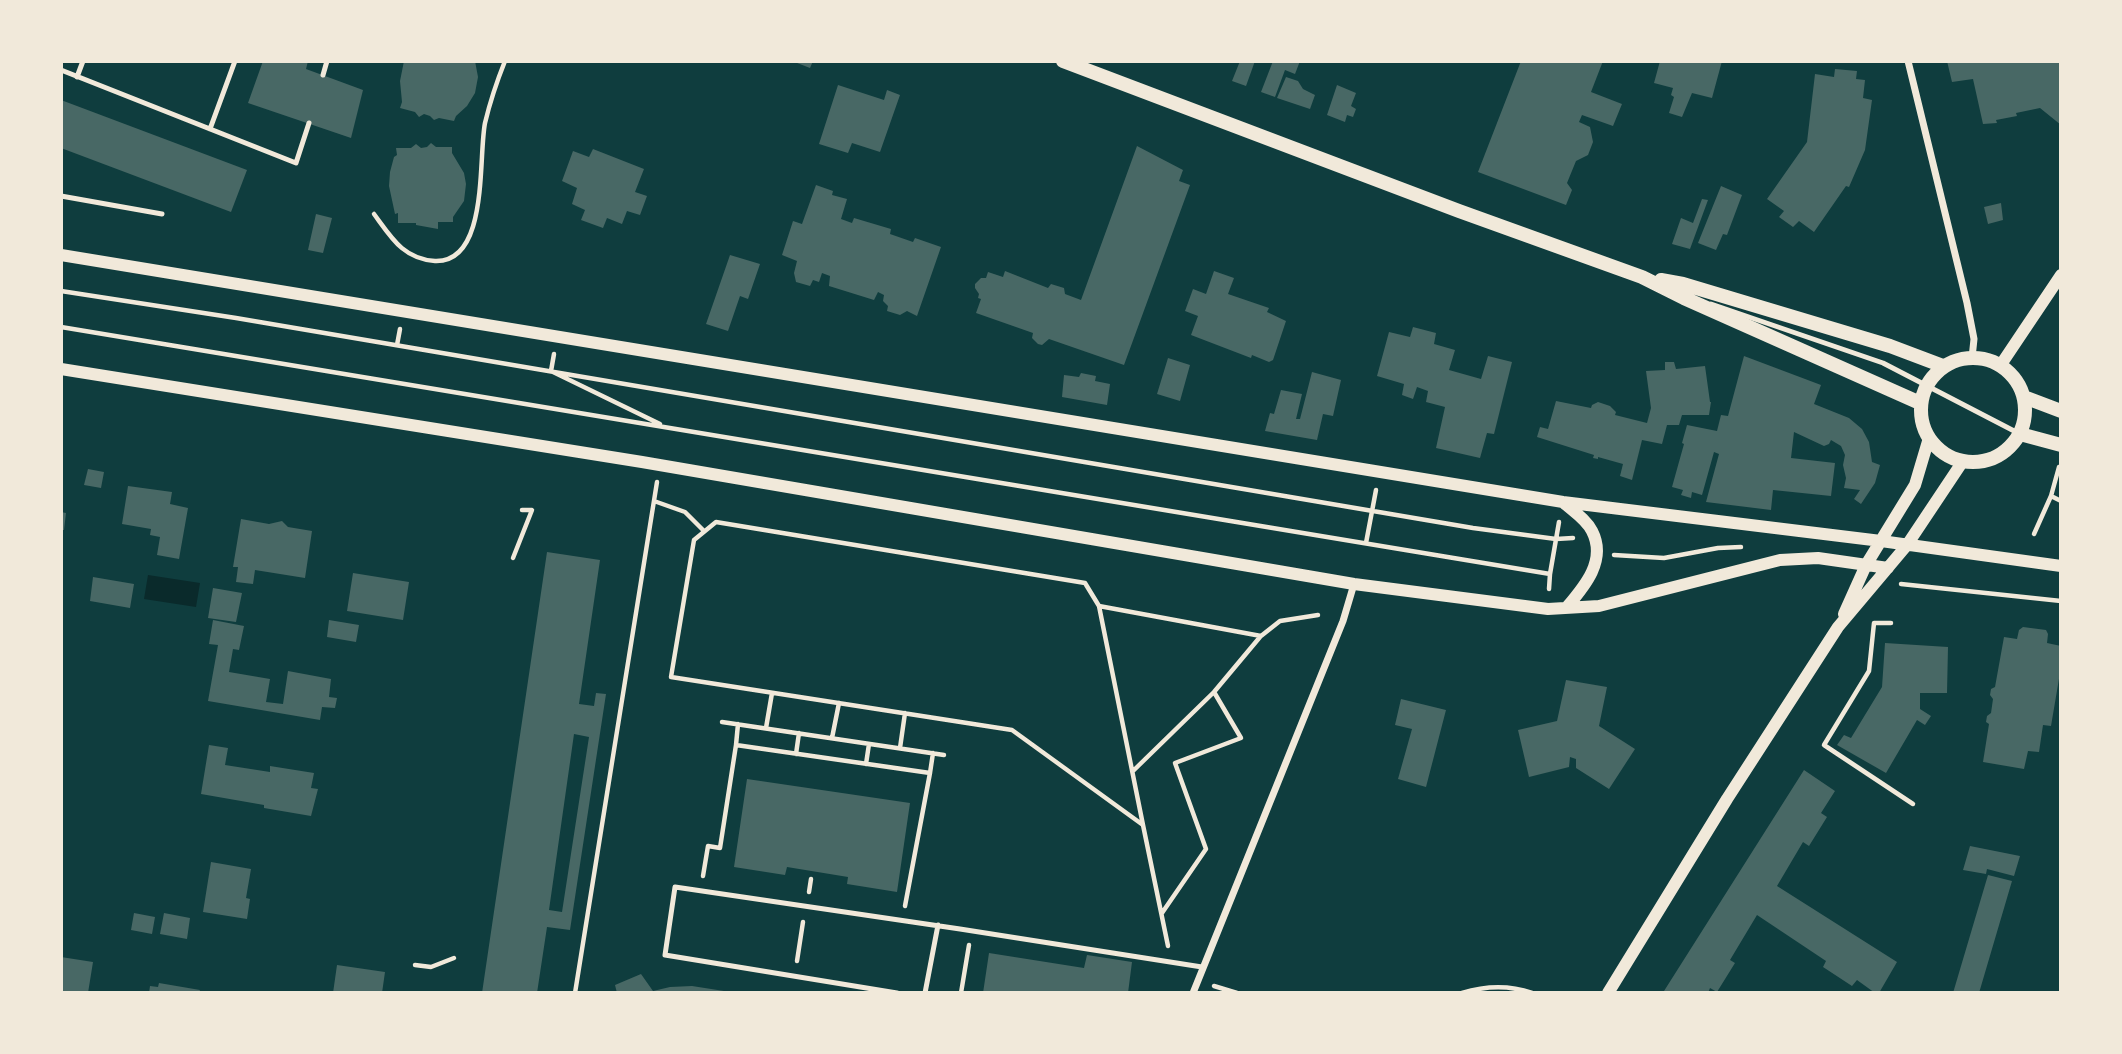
<!DOCTYPE html>
<style>
body{margin:0}
#map{position:relative;width:2122px;height:1054px;overflow:hidden;background:#0f3d3e;font-family:"PT Sans",sans-serif}
canvas{display:block}
.frame{position:absolute;inset:0;border:63px solid #f1e9da;pointer-events:none}
</style>
<div id="map">
<canvas width="2122" height="1054"></canvas>
<div class="frame"></div>
</div>
<script>
const c = document.querySelector('canvas').getContext('2d');
c.lineJoin = 'round';
function fillPath(path, color) { c.fillStyle = color; c.fill(path, 'evenodd'); }
function stroke(path, color, width, dash) { c.strokeStyle = color; c.lineWidth = width; c.lineCap = dash ? 'butt' : 'round'; c.setLineDash(dash || []); c.stroke(path); }
const water = new Path2D(`
 M148,575L200,583L196,607L144,599Z`);
const building = new Path2D(`
 M263,61H308L306,69L363,90L351,138L248,103Z
 M404,61H475L478,77L475,93L467,106L456,116L454,121L439,118L434,120L430,116L424,114L419,117L415,112L400,108L402,102L400,81Z
 M792,61H813L810,68Z
 M1240,61H1255L1246,86L1232,81Z
 M1273,61H1300L1295,74L1285,70L1275,97L1261,92Z
 M1521,61H1603L1591,92L1622,104L1613,126L1582,115L1579,122L1590,127L1593,142L1588,155L1576,161L1567,183L1572,190L1566,205L1478,172Z
 M1660,61H1722L1712,98L1692,93L1682,117L1669,113L1674,97L1671,95L1673,88L1654,83Z
 M1947,61H2061V125L2040,108L2016,113L2017,116L1996,120L1997,123L1983,124L1973,79L1952,82Z
 M1835,69L1857,71L1856,79L1865,80L1863,98L1872,100L1865,150L1849,187L1846,186L1814,232L1799,221L1793,227L1779,217L1784,211L1767,199L1807,142L1815,74L1834,77Z
 M1286,77L1298,81L1303,89L1315,95L1310,109L1277,98Z
 M838,85L884,100L887,90L900,95L880,152L852,143L848,153L819,144Z
 M1337,85L1356,93L1351,106L1356,109L1353,117L1347,115L1345,122L1327,115Z
 M61,100L247,170L231,212L61,148Z
 M431,143L436,147H452V153L464,173L466,184L464,201L453,217V222H438V229L416,225V223H398V213L395,214L389,186L390,172L394,157L397,155L396,148H411L416,144L421,148L427,147Z
 M1137,146L1183,170L1179,181L1190,185L1124,365L1049,339L1042,345L1038,344L1032,338L1033,333L976,313L981,299L978,298L979,294L975,288V284L981,278H986L988,272L1003,277L1005,271L1048,288L1051,284L1064,288L1065,294L1081,300Z
 M593,149L644,169L635,192L647,196L640,215L627,211L622,224L607,218L603,228L581,220L585,210L572,204L577,188L562,181L573,151L589,157Z
 M816,185L833,191L832,195L847,199L841,219L852,223L854,218L891,229L890,234L913,242L915,238L941,247L917,316L907,311L900,315L887,311L888,306L883,301L884,295L878,292L874,300L829,286L830,276L822,273L819,282L813,280L810,286L796,282L794,273L797,261L782,255L793,221L802,224Z
 M1721,186L1742,195L1727,235L1723,234L1716,250L1698,243Z
 M1702,199L1708,200L1690,249L1672,244L1681,218L1693,223Z
 M2001,203L2003,220L1988,224L1984,207Z
 M316,214L332,218L323,253L308,250Z
 M730,255L760,264L748,299L740,296L728,331L706,324Z
 M1214,271L1234,278L1228,294L1269,308L1267,312L1286,321L1273,360L1269,362L1252,355L1251,358L1191,335L1198,316L1185,311L1193,289L1206,294Z
 M1413,327L1436,333L1434,344L1455,350L1449,370L1481,379L1488,356L1512,362L1494,434L1487,433L1480,458L1436,448L1445,407L1426,402L1428,391L1417,387L1413,399L1402,395L1404,384L1377,376L1389,332L1410,337Z
 M1744,356L1821,385L1814,404L1849,418L1862,429L1869,442L1872,462L1880,465L1875,483L1861,504L1854,499L1860,490L1844,488L1846,478L1843,465L1845,455L1841,446L1831,440L1829,444L1824,446L1794,432L1791,458L1835,463L1831,496L1773,490L1771,510L1706,502L1719,454L1714,452L1702,495L1692,492L1691,498L1681,495L1683,490L1672,487L1684,444L1682,443L1687,425L1717,431L1721,415L1728,416Z
 M1168,358L1190,365L1180,401L1157,394Z
 M1665,362H1674L1676,369L1705,366L1710,402H1711L1709,415H1682L1679,425H1667L1662,444L1642,440L1632,480L1620,476L1623,464L1598,457V459L1593,458L1594,455L1537,437L1540,427L1548,429L1556,401L1591,408L1592,405L1598,402L1610,406L1616,412L1615,415L1647,423L1651,408L1646,371L1665,370Z
 M1312,372L1341,380L1333,416L1323,414L1317,440L1265,431L1270,413L1274,414L1281,390L1302,394L1296,419H1300Z
 M1081,373L1096,376L1095,381L1110,384L1107,405L1062,397L1064,375L1079,377Z
 M88,469L104,472L101,488L84,485Z
 M128,486L172,492L170,504L188,508L179,559L157,555L160,537L150,535L151,529L122,524Z
 M61,512L66,513L64,530H61Z
 M241,519L269,524L282,521L288,527L312,531L305,578L255,570L253,584L236,582L238,567H233Z
 M547,552L600,560L579,704L594,706L596,693L606,694L570,930L547,927L537,993H482ZM574,734L589,737L562,912L549,910Z
 M353,573L409,582L403,620L347,611Z
 M93,577L134,584L130,608L90,601Z
 M213,588L242,593L236,622L208,618Z
 M213,620L244,626L239,650L233,649L229,672L270,679L266,702L283,704L288,671L331,679L329,697L337,698L335,708L322,707L320,720L208,701L218,645L209,644Z
 M329,620L359,625L356,642L327,637Z
 M2023,627L2046,630L2048,634L2047,643L2061,646V667L2051,726L2043,725L2039,752L2028,751L2024,769L1983,762L1989,724L1986,722L1987,716L1991,713L1993,699L1990,695L1991,689L1995,687L2004,637L2017,639L2019,630Z
 M1885,643L1948,647L1947,693H1920V709L1931,716L1925,725L1917,720L1886,773L1837,745L1844,735L1851,738L1882,687Z
 M1566,680L1607,687L1599,726L1635,749L1609,789L1576,768V759L1570,757L1569,767L1529,777L1518,730L1557,721Z
 M1401,699L1446,710L1426,787L1398,779L1412,729L1395,725Z
 M209,745L228,748L225,765L270,772V766L314,773L311,788L318,789L311,816L264,808V805L201,794Z
 M1804,770L1835,791L1821,813L1827,817L1809,846L1803,842L1777,886L1897,962L1879,993H1875L1857,980L1852,986L1823,967L1826,961L1757,915L1730,960L1735,963L1717,992L1710,988L1708,993L1664,991Z
 M747,779L910,803L897,892L847,884L848,877L787,867L785,875L734,867Z
 M1970,846L2020,856L2014,876L1987,869L1986,874L1963,870Z
 M211,862L251,869L246,898L250,899L247,919L203,912Z
 M1988,875L2012,881L1979,993H1953Z
 M134,913L155,917L152,934L131,930Z
 M164,913L190,918L187,939L160,934Z
 M989,953L1084,968L1087,955L1132,962L1128,993H983Z
 M61,957L93,962L88,993H61Z
 M337,965L385,972L382,993H333Z
 M641,974L653,991L670,987L692,986L724,991V993H617L615,985Z
 M159,983L200,990L199,993H149L150,986L158,987Z`);
const path = new Path2D(`
 M374,214C391,237 403,259 435,261C489,263 478,158 485,123C490,102 497,81 505,61
 M61,291L236,318L1473,528L1556,539L1573,538
 M61,327C557,410 1054,489 1550,574
 M397,345L400,329
 M554,354L551,371L660,424
 M2061,468L2059,467L2051,496L2061,501
 M654,501L685,512L704,531
 M2034,534L2051,496
 M1366,543L1376,490
 M1614,555L1664,558L1718,548L1741,547
 M513,558L532,510H522
 M1901,584L2061,601
 M1549,589L1550,574L1559,522
 M1099,606L1261,636L1280,621L1318,615
 M1891,623H1874L1869,671L1824,745L1913,804
 M722,722L944,755
 M766,728L772,693
 M832,738L839,703
 M736,745L738,724
 M900,748L905,713
 M796,754L799,733
 M866,764L869,744
 M1133,771L1214,692L1260,637
 M930,773L933,753
 M1143,825L1099,606L1085,583L716,522L694,540L671,677L1012,730L1143,825L1168,946
 M703,876L708,846L720,848L736,745L930,773L905,906
 M809,892L811,879
 M1162,913L1206,849L1175,763L1241,738L1214,692
 M797,961L803,922
 M415,965L431,967L454,958
 M1214,986L1237,993
 M575,993L657,482
 M961,993L969,945
 M1462,993C1485,986 1509,985 1532,993`);
const service = new Path2D(`
 M61,70L296,163L309,123
 M323,75L327,61
 M77,77L83,61
 M210,129L235,61
 M61,196L162,214
 M1711,304L1883,363L2018,433
 M897,993L665,955L675,887L960,929L1202,967
 M925,993L938,925`);
const minor = new Path2D(`
 M1908,61L1967,303L1974,339L1972,358
 M1193,993L1343,621L1354,584`);
const tertiary = new Path2D(`
 M61,255L1563,502L1881,541L2061,566
 M2000,366L2061,275
 M61,369L642,462L1354,584L1548,609L1599,606L1780,560L1818,558L1888,568
 M1564,503C1573,511 1586,519 1592,531C1607,560 1585,586 1567,607
 M1844,614L1866,565L1915,485L1929,438
 M1608,993L1727,799L1838,627L1907,545L1963,461`);
const secondary = new Path2D(`
 M1063,61L1459,211L1642,277L1684,298L1920,403
 M1661,280L1683,284L1890,346L1943,366
 M1921 410a52 52 0 1 1 104 0a52 52 0 1 1-104 0Z
 M2024,397L2061,411
 M2020,434L2061,445`);
fillPath(water, '#0a2a2b');
fillPath(building, '#486865');
stroke(path, '#f1e9da', 4.5);
stroke(service, '#f1e9da', 5);
stroke(minor, '#f1e9da', 7);
stroke(tertiary, '#f1e9da', 12);
stroke(secondary, '#f1e9da', 14);
</script>
